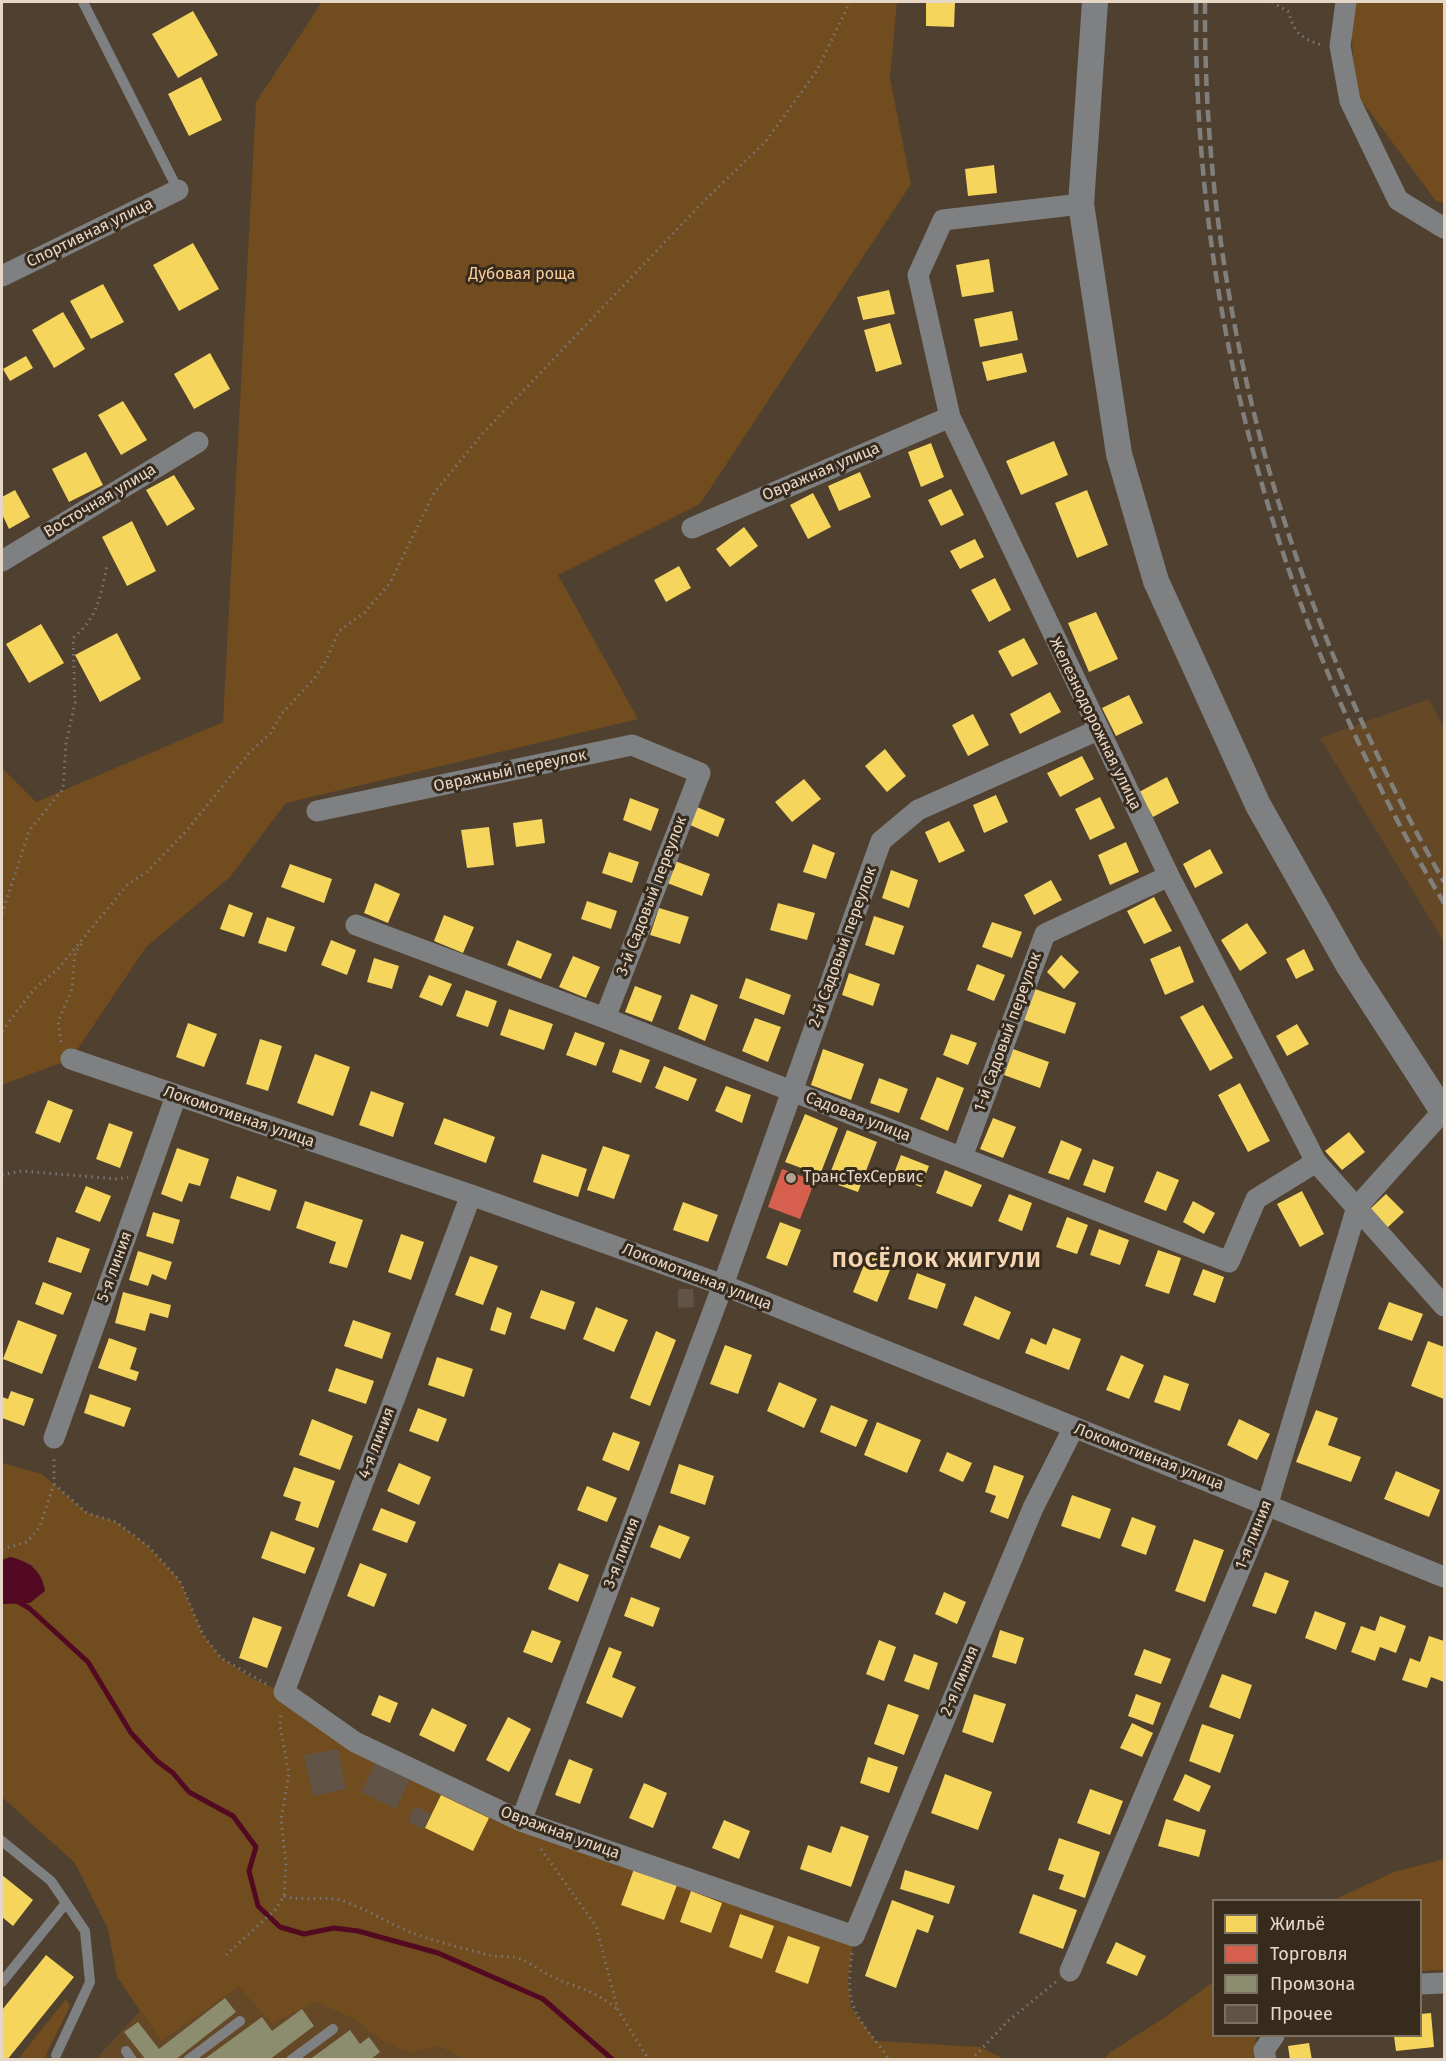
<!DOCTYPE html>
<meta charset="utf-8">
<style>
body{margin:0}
#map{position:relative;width:1446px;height:2061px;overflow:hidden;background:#4f4030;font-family:"Fira Sans",sans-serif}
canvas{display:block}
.frame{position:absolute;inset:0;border:3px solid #e7d7c6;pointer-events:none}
.legend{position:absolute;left:1212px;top:1899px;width:210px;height:138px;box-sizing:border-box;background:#372b1e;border:2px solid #7d7061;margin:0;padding:8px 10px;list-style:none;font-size:18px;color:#e7d7c6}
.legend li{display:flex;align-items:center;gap:12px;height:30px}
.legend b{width:30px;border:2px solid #7d7061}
</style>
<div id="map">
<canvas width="1446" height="2061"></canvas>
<div class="frame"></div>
<ul class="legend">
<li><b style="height:16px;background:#f6d55c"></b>Жильё</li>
<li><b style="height:16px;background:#d6604d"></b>Торговля</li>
<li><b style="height:16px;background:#8c8c6e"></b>Промзона</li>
<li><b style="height:16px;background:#615447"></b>Прочее</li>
</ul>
</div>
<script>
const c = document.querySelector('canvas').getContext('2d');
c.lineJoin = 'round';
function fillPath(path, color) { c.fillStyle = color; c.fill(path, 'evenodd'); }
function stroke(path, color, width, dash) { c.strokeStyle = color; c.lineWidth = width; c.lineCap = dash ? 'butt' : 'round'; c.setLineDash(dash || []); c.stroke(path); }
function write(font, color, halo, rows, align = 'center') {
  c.font = font + ' "Fira Sans",sans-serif'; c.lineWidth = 6; c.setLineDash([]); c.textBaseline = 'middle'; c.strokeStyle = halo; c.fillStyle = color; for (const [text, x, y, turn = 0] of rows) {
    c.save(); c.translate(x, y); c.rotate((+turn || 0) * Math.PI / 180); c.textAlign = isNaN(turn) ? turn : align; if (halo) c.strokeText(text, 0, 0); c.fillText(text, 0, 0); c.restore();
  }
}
const built = new Path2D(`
 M1429,699L1444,728V942L1320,738Z
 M239,1987L272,2024L315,2002L354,2019L380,2040L410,2053L438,2046L463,2059L95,2060L140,2011L161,2041Z`);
const green = new Path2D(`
 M322,2H897L890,78L911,184L700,504L558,575L638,719L286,803L230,877L146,947L71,1059L2,1085V768L36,802L223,722L256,102Z
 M1350,2H1444V203L1436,201L1355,92Z
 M2,1463L42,1474L87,1513L116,1522L148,1546L180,1581L203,1635L221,1658L255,1680L284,1692L521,1821L854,1936L848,1981L851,2008L876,2041L980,2047L1004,2059H463L438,2046L410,2053L380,2040L354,2019L315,2002L272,2024L239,1987L161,2041L117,1977L108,1929L75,1863L2,1797V1604L30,1603L33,1565L10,1557L2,1560Z
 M1444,1859V1970L1421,1971L1420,1900H1334L1394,1872Z
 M1213,1982L1214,2036H1256L1254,2059L1104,2060L1109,2053L1167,2016Z
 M66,1999L70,2006L44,2059H18Z`);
const water = new Path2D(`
 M10,1557C29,1561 42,1571 45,1591L30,1603L2,1604V1560Z`);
const homes = new Path2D(`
 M926,2H955L954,27L926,26Z
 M193,11L218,55L178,78L152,34Z
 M201,77L222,120L189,136L168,94Z
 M994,165L997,193L968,196L965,169Z
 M193,243L219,289L179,311L153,265Z
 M989,259L994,292L962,297L956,265Z
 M103,284L124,322L91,339L70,301Z
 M889,290L895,314L863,320L857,297Z
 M1012,311L1018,340L980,347L974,319Z
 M63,312L85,349L54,368L32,330Z
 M890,323L902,364L876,372L864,330Z
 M210,353L230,389L194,409L174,374Z
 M1022,353L1027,372L987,381L982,362Z
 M26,356L33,368L10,381L3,369Z
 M123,401L147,440L121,455L98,415Z
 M1054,441L1068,475L1021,495L1006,461Z
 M931,443L944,477L921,487L908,452Z
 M86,452L103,485L69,502L52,469Z
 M860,472L871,497L839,511L828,486Z
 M174,475L195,509L167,526L146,490Z
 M951,489L964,515L941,526L928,500Z
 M15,490L30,517L9,529L2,514V497Z
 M1087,490L1108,545L1077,558L1055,503Z
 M813,493L831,527L808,539L790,505Z
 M132,521L156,571L127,586L102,537Z
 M744,527L758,546L730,567L716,549Z
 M975,539L984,557L960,569L950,551Z
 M679,566L691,588L666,602L654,580Z
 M995,578L1011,610L989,622L971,590Z
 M1096,612L1118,659L1089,672L1068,623Z
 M41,624L64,663L29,683L6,644Z
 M117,633L141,679L100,702L75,655Z
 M1024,638L1038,664L1012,677L998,651Z
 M1050,692L1061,712L1020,734L1010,714Z
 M1129,695L1143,723L1116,736L1102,708Z
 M973,714L989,745L968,756L952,725Z
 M885,749L906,776L887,792L865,766Z
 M1082,756L1094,779L1060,797L1047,773Z
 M1167,777L1179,803L1153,817L1139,792Z
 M804,779L821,799L792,822L775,802Z
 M996,795L1008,822L984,833L973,805Z
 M1100,797L1115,828L1090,840L1075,809Z
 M630,798L659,809L651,831L623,820Z
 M697,807L725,819L718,837L690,825Z
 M542,819L545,843L516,847L513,823Z
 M949,821L965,851L939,863L925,832Z
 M489,827L494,865L467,868L461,830Z
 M1126,842L1139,872L1110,885L1098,855Z
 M813,844L835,853L826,879L803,872Z
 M1210,849L1223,873L1195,888L1183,864Z
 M609,852L639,862L632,883L602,873Z
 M675,861L710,874L702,896L667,883Z
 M290,864L332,879L324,903L281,887Z
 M891,870L918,880L909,908L882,898Z
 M1051,880L1062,900L1034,915L1024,895Z
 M375,883L400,894L388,923L364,913Z
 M1154,897L1172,931L1144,944L1127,911Z
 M587,901L617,911L611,929L581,919Z
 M778,903L815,913L807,940L770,930Z
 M229,904L253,913L244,937L220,929Z
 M659,908L689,917L680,944L650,935Z
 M444,915L474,927L463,953L434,941Z
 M874,916L904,926L894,955L865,945Z
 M267,917L295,927L286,952L258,943Z
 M992,922L1022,932L1012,958L982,947Z
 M1247,923L1267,953L1240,971L1221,940Z
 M331,940L356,950L347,975L321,965Z
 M517,940L552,954L541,979L507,965Z
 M1180,946L1194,982L1165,995L1150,959Z
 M1304,949L1314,970L1296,979L1286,959Z
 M1061,955L1079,972L1064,989L1047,972Z
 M573,956L600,967L586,998L559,987Z
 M374,958L399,966L392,989L367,982Z
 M977,964L1005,975L994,1001L967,990Z
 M849,973L880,984L873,1006L842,995Z
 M429,975L452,984L442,1006L419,997Z
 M746,978L791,995L784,1015L739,998Z
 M635,986L662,996L652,1022L625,1012Z
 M1035,989L1076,1003L1065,1034L1024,1020Z
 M466,990L497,1001L488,1027L456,1016Z
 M691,994L718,1005L705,1041L678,1029Z
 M1203,1005L1233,1058L1210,1071L1180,1017Z
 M509,1009L553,1024L544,1050L500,1035Z
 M755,1018L781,1027L768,1062L742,1051Z
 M188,1023L217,1034L204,1067L176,1057Z
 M1297,1024L1309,1044L1287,1056L1276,1036Z
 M575,1032L605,1043L596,1066L566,1055Z
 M951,1034L977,1043L968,1065L943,1055Z
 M260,1039L282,1046L268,1091L246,1084Z
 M620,1049L650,1060L641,1083L612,1072Z
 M823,1049L864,1064L851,1100L811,1085Z
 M1013,1049L1049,1062L1040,1088L1004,1075Z
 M315,1054L350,1067L333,1116L297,1103Z
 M664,1066L697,1079L688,1101L655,1088Z
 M937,1077L964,1088L948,1131L920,1119Z
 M879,1078L908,1089L899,1113L870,1103Z
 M1240,1083L1270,1141L1248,1152L1218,1095Z
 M726,1086L751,1095L742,1123L715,1111Z
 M371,1091L404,1103L393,1137L359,1125Z
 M48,1100L73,1110L60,1143L35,1133Z
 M805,1114L838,1128L820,1175L785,1162Z
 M444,1118L495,1137L486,1163L434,1144Z
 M993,1118L1016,1127L1003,1158L980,1149Z
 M109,1123L133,1132L120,1168L96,1159Z
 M847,1130L877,1142L858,1192L827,1181Z
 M1349,1132L1365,1152L1342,1170L1325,1151Z
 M1061,1140L1082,1149L1069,1180L1048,1173Z
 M603,1146L630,1155L614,1199L587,1190Z
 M177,1148L209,1159L200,1186L189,1183L182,1202L161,1194Z
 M542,1154L587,1169L578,1197L533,1182Z
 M901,1155L929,1166L921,1187L893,1176Z
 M1093,1159L1114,1167L1105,1193L1083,1185Z
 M945,1170L982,1185L972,1207L936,1193Z
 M1157,1171L1179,1180L1166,1211L1144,1202Z
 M237,1176L277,1190L270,1211L230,1198Z
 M86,1186L111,1196L100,1222L75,1212Z
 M1302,1191L1324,1234L1300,1247L1277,1204Z
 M1009,1194L1032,1203L1022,1231L998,1221Z
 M1386,1194L1404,1212L1387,1228L1369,1210Z
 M305,1201L363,1220L347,1268L329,1263L336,1242L296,1228Z
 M1193,1201L1215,1213L1204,1234L1183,1222Z
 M683,1202L718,1215L708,1242L673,1230Z
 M153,1212L180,1220L173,1244L146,1236Z
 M1067,1217L1088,1225L1077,1254L1056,1247Z
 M780,1222L801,1230L787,1266L766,1258Z
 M1099,1229L1129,1240L1120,1265L1090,1255Z
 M401,1234L424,1242L411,1280L388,1272Z
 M57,1237L90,1249L81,1273L48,1262Z
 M870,1250L894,1260L877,1302L853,1292Z
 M1158,1250L1181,1258L1169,1294L1145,1286Z
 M138,1251L172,1262L166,1280L152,1274L148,1286L129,1280Z
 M470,1256L498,1266L483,1305L455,1295Z
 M1203,1269L1224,1277L1215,1303L1193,1295Z
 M917,1273L946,1284L937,1309L908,1299Z
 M43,1282L72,1293L63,1315L35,1304Z
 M541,1290L575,1302L565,1330L530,1318Z
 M123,1292L171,1305L168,1318L150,1313L145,1331L115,1323Z
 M975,1296L1011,1312L999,1340L963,1325Z
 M1389,1302L1423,1314L1412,1341L1378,1329Z
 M497,1307L512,1313L505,1335L490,1330Z
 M596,1307L628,1320L614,1352L583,1339Z
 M18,1320L57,1335L42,1374L3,1359Z
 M353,1320L391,1333L382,1359L344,1346Z
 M1053,1328L1081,1339L1069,1370L1025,1353L1031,1338L1046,1345Z
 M656,1331L676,1340L650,1406L630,1398Z
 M109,1338L137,1348L130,1369L139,1372L136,1381L98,1368Z
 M1428,1341L1444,1347V1399L1411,1386Z
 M725,1345L752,1355L738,1394L710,1384Z
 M1121,1355L1144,1365L1129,1399L1106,1390Z
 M437,1357L473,1369L464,1397L428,1385Z
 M336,1368L374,1381L366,1404L328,1391Z
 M1164,1375L1189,1384L1180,1411L1154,1402Z
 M779,1382L817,1399L804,1428L767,1411Z
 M11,1391L34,1399L24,1426L2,1418V1397L8,1399Z
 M90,1394L131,1408L124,1427L84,1413Z
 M831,1405L868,1420L856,1447L820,1432Z
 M418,1408L447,1419L438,1442L409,1431Z
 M1316,1410L1338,1418L1328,1445L1361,1457L1351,1482L1296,1462Z
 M312,1419L353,1436L340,1470L299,1455Z
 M1239,1419L1270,1434L1257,1460L1227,1445Z
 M877,1422L921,1440L907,1473L864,1455Z
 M613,1432L640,1442L629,1471L602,1460Z
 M947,1452L972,1463L963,1482L939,1471Z
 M399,1463L431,1477L419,1505L387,1491Z
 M679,1464L714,1476L705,1505L670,1493Z
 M994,1465L1024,1476L1008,1519L990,1512L996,1496L985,1492Z
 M294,1467L335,1481L318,1528L295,1520L301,1502L283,1496Z
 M1396,1471L1440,1490L1429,1517L1384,1499Z
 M587,1486L617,1498L607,1522L577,1510Z
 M1072,1495L1111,1509L1100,1539L1061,1526Z
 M381,1508L416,1522L407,1543L372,1530Z
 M1132,1517L1156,1526L1146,1555L1121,1546Z
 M659,1525L690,1537L680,1559L650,1547Z
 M271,1531L315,1548L305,1574L261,1558Z
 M1194,1539L1224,1550L1205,1602L1175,1591Z
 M360,1563L387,1574L374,1607L347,1596Z
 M559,1563L589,1575L578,1602L548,1589Z
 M1265,1572L1289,1581L1276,1614L1252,1606Z
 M944,1592L966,1602L957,1624L935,1614Z
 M631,1597L660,1608L653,1627L624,1616Z
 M1315,1611L1346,1623L1336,1650L1305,1638Z
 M1380,1616L1406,1626L1396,1653L1380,1647L1375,1661L1351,1652L1361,1626L1375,1631Z
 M253,1617L282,1627L267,1668L239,1658Z
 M532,1630L561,1641L552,1663L523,1652Z
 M1000,1630L1024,1638L1016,1664L992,1657Z
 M1429,1636L1444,1641V1682L1431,1677L1427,1688L1402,1680L1410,1658L1420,1662Z
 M879,1640L896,1647L884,1681L866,1674Z
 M609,1647L622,1652L612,1677L636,1687L622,1718L586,1703Z
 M1144,1649L1171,1659L1161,1684L1134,1675Z
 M914,1654L938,1663L929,1690L904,1681Z
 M1222,1674L1252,1685L1240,1719L1209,1707Z
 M974,1694L1006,1704L993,1743L962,1732Z
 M1136,1694L1161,1703L1153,1725L1128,1716Z
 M379,1695L398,1703L390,1723L371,1715Z
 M888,1704L919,1715L904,1755L874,1744Z
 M432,1708L467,1725L454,1752L419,1735Z
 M508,1717L531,1729L509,1772L486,1760Z
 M1132,1723L1153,1733L1142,1757L1120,1748Z
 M1202,1724L1234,1735L1220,1773L1189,1761Z
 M868,1757L898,1767L889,1793L860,1783Z
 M569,1759L593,1769L580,1804L555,1795Z
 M945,1774L992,1792L978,1830L931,1813Z
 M1185,1774L1211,1786L1199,1812L1173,1800Z
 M644,1783L667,1793L653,1828L629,1818Z
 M1090,1789L1123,1801L1110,1835L1077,1823Z
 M441,1795L489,1818L473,1851L425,1828Z
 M1166,1819L1206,1830L1199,1857L1158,1846Z
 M724,1820L750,1831L739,1859L712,1848Z
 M841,1826L869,1836L851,1887L800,1869L808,1845L831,1853Z
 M1059,1838L1100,1852L1085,1898L1059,1889L1064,1875L1048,1870Z
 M634,1869L677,1885L664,1920L621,1905Z
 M905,1870L955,1886L949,1904L900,1889Z
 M2,1875L33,1900L13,1926L2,1917Z
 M691,1891L722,1903L711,1933L680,1922Z
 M1033,1894L1077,1910L1063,1949L1019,1933Z
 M892,1900L934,1916L928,1933L917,1929L896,1988L865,1976Z
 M740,1914L774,1926L762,1959L729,1947Z
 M788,1936L820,1947L808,1984L775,1972Z
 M1116,1942L1146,1956L1137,1976L1106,1963Z
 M46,1955L74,1977L7,2060H2V2010Z
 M1431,2013L1434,2047L1396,2051L1394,2036H1420V2014Z
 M1309,2043L1312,2060H1290L1288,2046Z`);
const shops = new Path2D(`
 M782,1169L815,1181L800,1219L768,1207Z`);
const industry = new Path2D(`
 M225,1998L236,2012L175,2060H146L124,2032L138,2022L159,2049Z
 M302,2009L314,2026L269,2060H203L262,2017L272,2031Z
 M350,2030L360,2044L369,2037L380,2052L370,2060H309Z`);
const stream = new Path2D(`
 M15,1600L29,1608L88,1662L131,1733L157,1761L173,1773L189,1792L233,1816L256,1847L249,1871L258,1906L280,1927L304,1934L334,1928L358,1931L438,1953L543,1999L613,2060`);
const building = new Path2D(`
 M678,1289H693L694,1307L678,1308Z
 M338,1749L346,1789L313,1796L304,1755Z
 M377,1760L411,1777L396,1809L361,1792Z
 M415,1806L431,1814L424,1829L408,1822Z`);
const path = new Path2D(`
 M1272,2L1289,12C1293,32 1302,39 1322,45
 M2,914L29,831L63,789L66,743L75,703L73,638C98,617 100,597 107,566
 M2,1031L34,989L57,970L128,884L147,872L188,829L249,753L270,734L283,712L314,679L327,659L338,632L365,612L390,583L434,493L484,432L705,200L766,141L816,72L850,2
 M61,1042L58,1022L72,989L75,952L82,943
 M2,1175L21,1171L118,1179L128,1177
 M54,1484L87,1513L116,1522L148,1546L180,1581L203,1635L221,1658L268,1685
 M2,1549L27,1542L39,1528L54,1484V1457
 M541,1849L596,1926L618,2010L649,2060
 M284,1896C303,1902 323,1895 343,1901C369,1910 392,1926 418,1935C441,1943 466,1949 489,1955C499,1958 511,1955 521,1959C532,1964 542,1972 553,1977C581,1990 593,1989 618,2010
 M852,1953C844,2012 857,2015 890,2060
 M226,1955L275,1910L284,1896L286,1863L281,1820L289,1774L280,1725L281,1712
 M971,2060L1008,2021L1057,1981`);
const service = new Path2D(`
 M83,2L178,190
 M2,1841L51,1881L85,1931L90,1982L56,2055
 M2,1982L66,1903
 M126,2051L132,2060
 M188,2060L240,2021
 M291,2060L333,2029`);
const minor = new Path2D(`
 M1346,2L1340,46L1350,101L1398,200L1444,228
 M1081,204L943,220L918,275L950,417L1169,876L1316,1162L1444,1306
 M2,276L178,190
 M692,528L950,417
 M2,561L198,442
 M317,811L632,745L700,773L605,1018
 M356,925L605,1018L1229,1262L1256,1199L1316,1162
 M71,1059L471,1195L723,1285L1444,1577
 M962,1157L1045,934L1169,876
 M471,1195L284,1692L355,1742L521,1821L854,1936L1033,1508L1073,1429
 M54,1438L176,1096
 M521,1821L723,1285L881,841L918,810L1098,730
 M1070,1971L1268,1503L1357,1207L1443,1111
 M1420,1984L1444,1983
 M1266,2060L1264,2050L1274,2036`);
const tertiary = new Path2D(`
 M1095,2L1081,204L1119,454L1156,581L1258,805L1349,966L1444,1113`);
const rail = new Path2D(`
 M1196,2C1193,317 1281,633 1444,903
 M1205,2C1203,315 1289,611 1444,882`);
const markers = [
 [791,1178,6,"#b2a292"]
];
const streetNames = [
 ["Спортивная улица",90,233,-26],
 ["Овражная улица",821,472,-23],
 ["Восточная улица",100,501,-31],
 ["Железнодорожная улица",1095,724,64],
 ["Овражный переулок",510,771,-12],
 ["3-й Садовый переулок",652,896,-69],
 ["2-й Садовый переулок",843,947,-70],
 ["1-й Садовый переулок",1008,1032,-70],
 ["Локомотивная улица",239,1117,19],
 ["Садовая улица",858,1117,21],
 ["5-я линия",115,1267,-70],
 ["Локомотивная улица",697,1277,21],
 ["4-я линия",377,1443,-69],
 ["Локомотивная улица",1149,1457,21],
 ["1-я линия",1254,1535,-68],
 ["3-я линия",622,1553,-69],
 ["2-я линия",960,1681,-67],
 ["Овражная улица",560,1833,20]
];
const parkNames = [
 ["Дубовая роща",522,275]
];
const poiNames = [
 ["ТрансТехСервис",803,1178]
];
const districtNames = [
 ["ПОСЁЛОК ЖИГУЛИ",937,1261]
];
fillPath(built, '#654826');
fillPath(green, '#714c1e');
fillPath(water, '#530921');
fillPath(homes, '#f6d55c');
fillPath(shops, '#d6604d');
fillPath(industry, '#8c8c6e');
stroke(stream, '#530921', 5);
fillPath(building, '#615447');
stroke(path, '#7a7876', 3, [1.5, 4.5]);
stroke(service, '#7e8082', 10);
stroke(minor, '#7e8082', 21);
stroke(tertiary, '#7e8082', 26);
stroke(rail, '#817f7c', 4.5, [12, 6]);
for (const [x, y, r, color] of markers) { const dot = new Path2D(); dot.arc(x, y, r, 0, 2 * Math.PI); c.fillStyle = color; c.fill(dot); stroke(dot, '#372b1e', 2); }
write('16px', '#e7d7c6', '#372b1e', streetNames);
write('16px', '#fbcc9a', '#372b1e', parkNames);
write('16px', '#e7d7c6', '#372b1e', poiNames, 'left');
c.letterSpacing = '1.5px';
write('bold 22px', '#f6d5b3', '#372b1e', districtNames);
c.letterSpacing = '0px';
</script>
